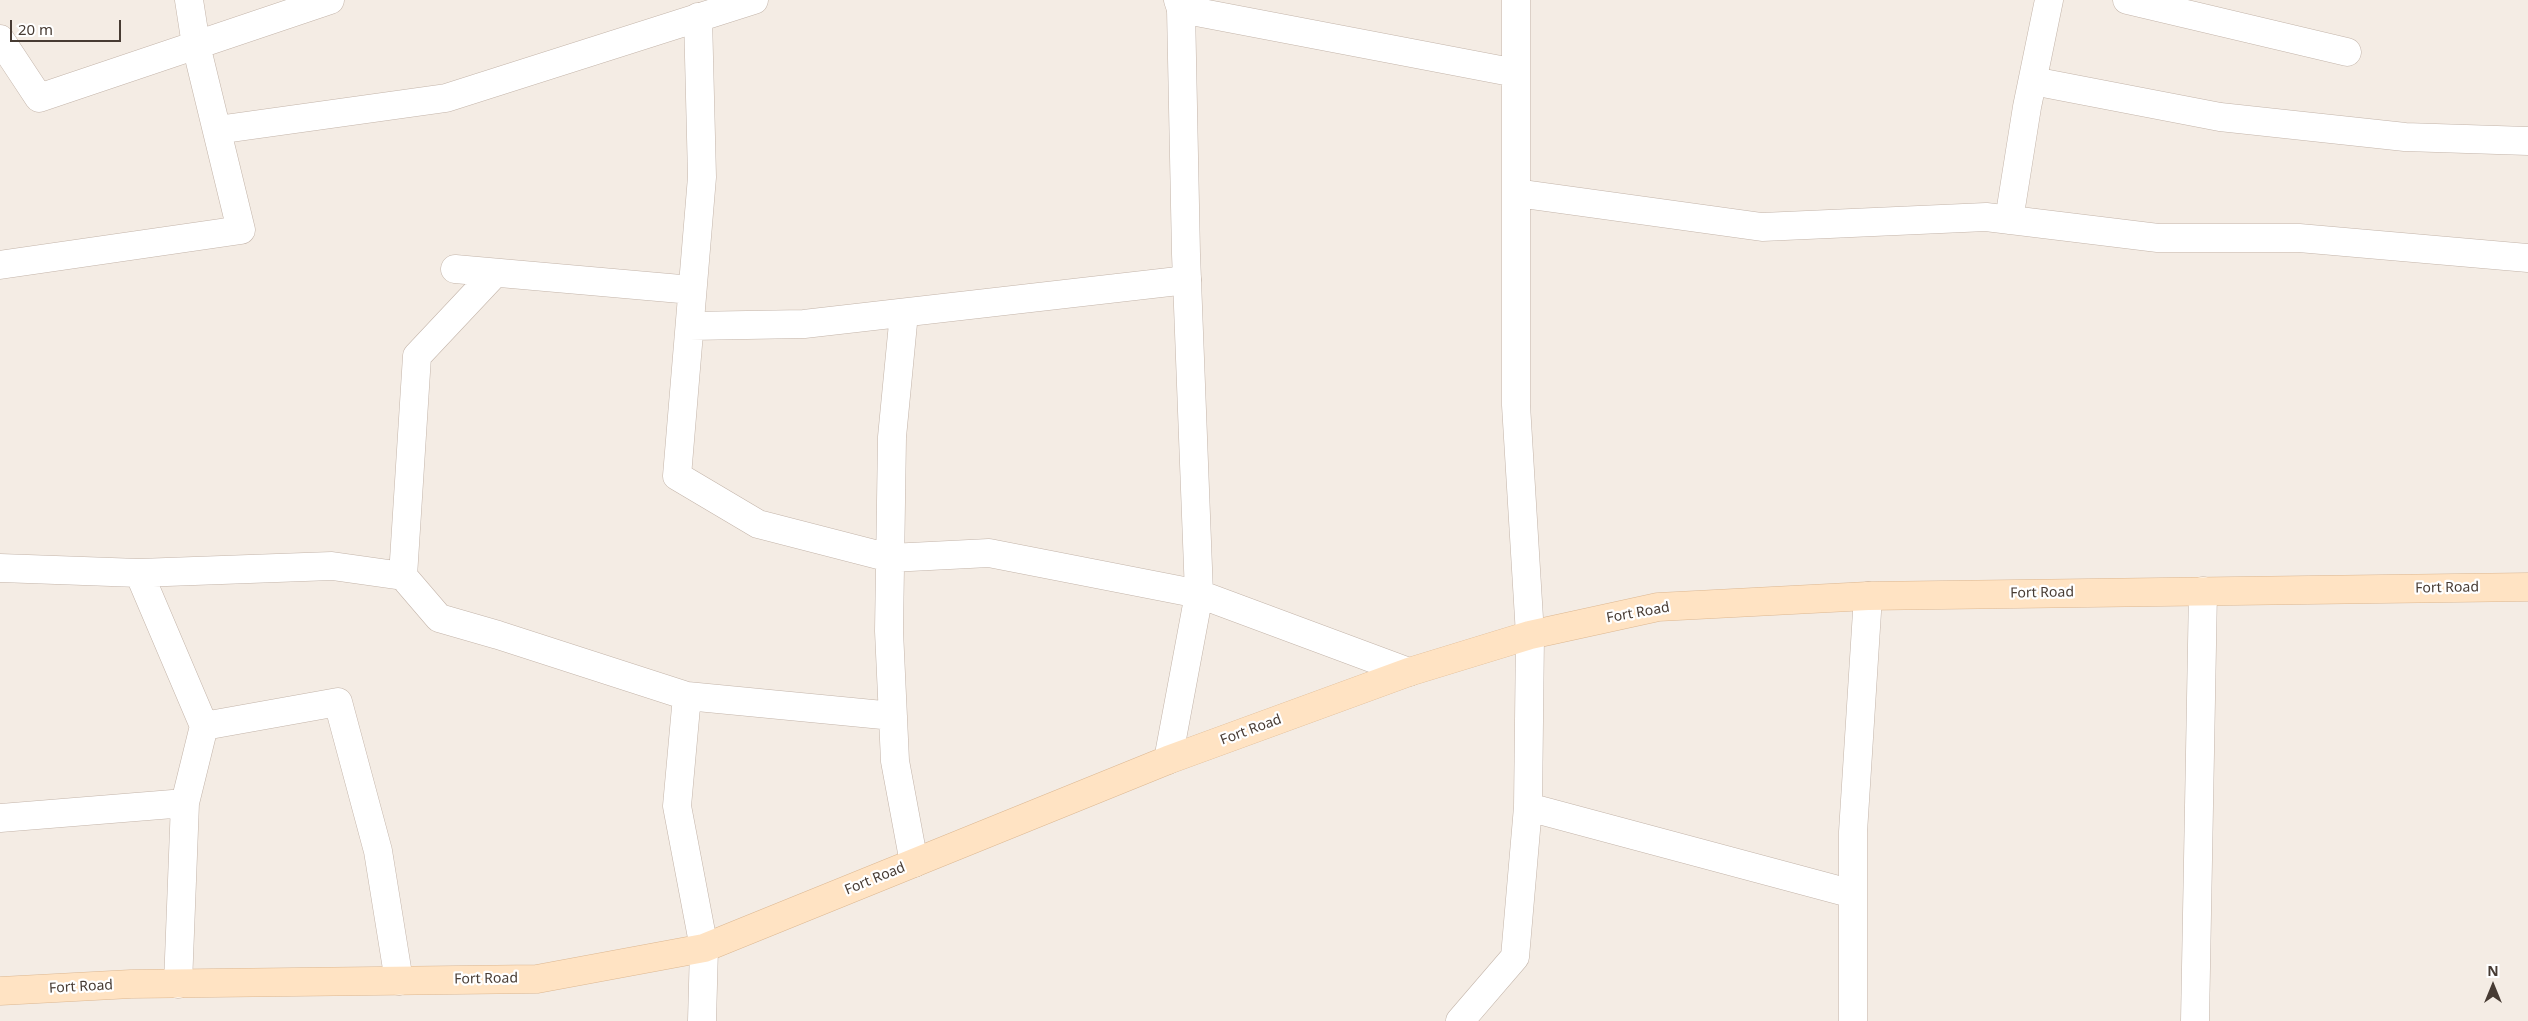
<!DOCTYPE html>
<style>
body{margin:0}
#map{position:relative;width:2528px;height:1021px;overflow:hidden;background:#f4ece4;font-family:"Noto Sans",sans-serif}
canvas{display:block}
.north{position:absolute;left:2468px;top:961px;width:50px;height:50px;-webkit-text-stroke:4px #fff;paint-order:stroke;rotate:0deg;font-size:14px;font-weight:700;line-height:20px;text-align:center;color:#473b33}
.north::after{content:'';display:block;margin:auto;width:18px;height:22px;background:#473b33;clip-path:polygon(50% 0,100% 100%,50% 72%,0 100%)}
.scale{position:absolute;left:10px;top:20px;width:111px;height:22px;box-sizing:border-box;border:2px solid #473b33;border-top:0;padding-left:6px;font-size:15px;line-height:18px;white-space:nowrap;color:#473b33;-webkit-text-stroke:4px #fff;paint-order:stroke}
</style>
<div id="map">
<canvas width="2528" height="1021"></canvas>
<div class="north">N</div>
<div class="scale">20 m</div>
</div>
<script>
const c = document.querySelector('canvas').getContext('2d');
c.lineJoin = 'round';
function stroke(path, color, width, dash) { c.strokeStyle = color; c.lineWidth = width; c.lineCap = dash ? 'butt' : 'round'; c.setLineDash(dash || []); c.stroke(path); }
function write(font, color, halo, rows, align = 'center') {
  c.font = font + ' "Noto Sans",sans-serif'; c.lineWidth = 4.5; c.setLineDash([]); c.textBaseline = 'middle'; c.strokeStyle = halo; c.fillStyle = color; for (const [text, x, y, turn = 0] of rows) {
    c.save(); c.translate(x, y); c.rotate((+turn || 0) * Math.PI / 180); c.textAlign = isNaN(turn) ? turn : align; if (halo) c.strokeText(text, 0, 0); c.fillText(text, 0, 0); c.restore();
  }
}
const minor = new Path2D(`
 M2127,0L2347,52
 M1181,9L1516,73
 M698,17L702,177L677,476L758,524L890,558L989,553L1199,594
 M0,39L39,98L330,0
 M2033,81L2220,117L2405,137L2528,141
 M217,130L446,98L754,0
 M1516,193L1762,227L1986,217L2158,238H2299L2528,258
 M2009,220L2027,107L2049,0
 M0,265L241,230L196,45L189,0
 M455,269L692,290
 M904,313L892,437L889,631L895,761L914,863
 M690,326L804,324L1187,280
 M0,568L139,573L332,566L403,576L439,618L498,635L687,696L893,716
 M139,573L204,726L185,803L178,984
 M403,576L417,356L495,273
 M687,696L677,806L704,948L702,1021
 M204,726L338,702L378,851L399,981
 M1528,807L1853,894
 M0,818L185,803
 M1460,1021L1515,957L1528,807L1530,635L1516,405V0
 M1853,1021V832L1868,596
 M2195,1021L2203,591`);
const tertiary = new Path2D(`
 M1199,594L1409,672
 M1168,760L1199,594L1186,254L1181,9L1178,0`);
const secondary = new Path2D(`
 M0,991L131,984L537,979L704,948L1168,760L1409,672L1530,635L1658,607L1868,596L2528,587`);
const streetNames = [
 ["Fort Road",2447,588,-1],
 ["Fort Road",2042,593,-1],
 ["Fort Road",1638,613,-10],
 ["Fort Road",1251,730,-20],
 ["Fort Road",875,879,-22],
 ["Fort Road",486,979,-1],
 ["Fort Road",81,987,-3]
];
stroke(minor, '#c3b4a9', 29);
stroke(tertiary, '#c3b4a9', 29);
stroke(secondary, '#dcb791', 29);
stroke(minor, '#fff', 28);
stroke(tertiary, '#fff', 28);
stroke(secondary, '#ffe3c3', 28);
write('14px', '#473b33', '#fff', streetNames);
</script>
